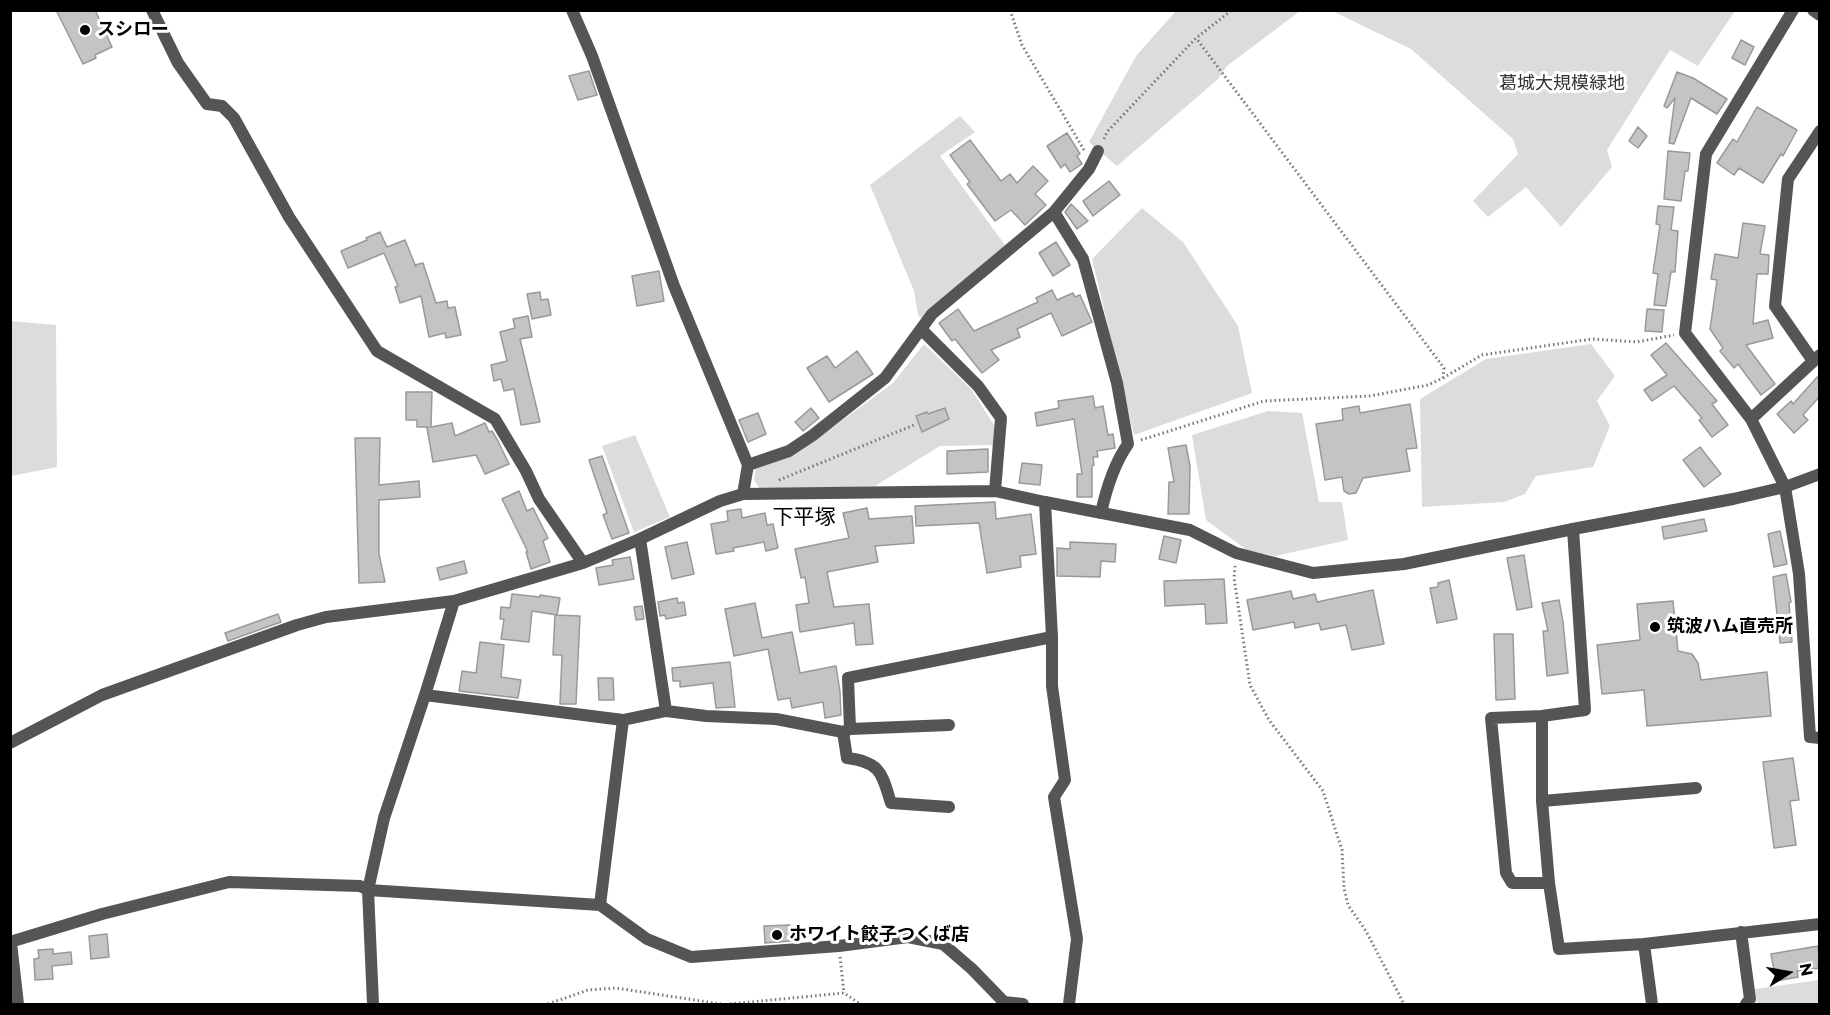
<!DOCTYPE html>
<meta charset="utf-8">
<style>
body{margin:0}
#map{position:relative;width:1830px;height:1015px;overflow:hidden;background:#fff;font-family:Montserrat,sans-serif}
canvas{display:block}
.frame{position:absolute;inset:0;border:12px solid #000;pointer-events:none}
.north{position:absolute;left:1758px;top:943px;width:60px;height:60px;-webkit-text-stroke:4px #fff;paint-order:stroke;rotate:79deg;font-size:16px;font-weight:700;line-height:24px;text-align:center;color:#000}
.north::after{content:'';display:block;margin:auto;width:21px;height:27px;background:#000;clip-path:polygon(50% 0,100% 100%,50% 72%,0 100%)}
</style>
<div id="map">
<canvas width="1830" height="1015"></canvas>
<div class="frame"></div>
<div class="north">N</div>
</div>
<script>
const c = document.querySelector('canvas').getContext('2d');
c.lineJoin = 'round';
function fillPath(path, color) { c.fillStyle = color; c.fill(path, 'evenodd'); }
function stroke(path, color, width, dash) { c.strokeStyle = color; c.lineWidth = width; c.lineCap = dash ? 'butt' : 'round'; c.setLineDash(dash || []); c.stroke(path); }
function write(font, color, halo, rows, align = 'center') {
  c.font = font + ' Montserrat,"Noto Sans JP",sans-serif'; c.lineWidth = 6; c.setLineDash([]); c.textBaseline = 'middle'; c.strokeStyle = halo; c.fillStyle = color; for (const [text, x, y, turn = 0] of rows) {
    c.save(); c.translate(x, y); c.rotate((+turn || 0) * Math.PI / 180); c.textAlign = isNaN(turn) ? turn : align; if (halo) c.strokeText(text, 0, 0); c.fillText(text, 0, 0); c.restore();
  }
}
const green = new Path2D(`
 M1176,11H1300L1227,66L1217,80L1117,166L1089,142L1136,56Z
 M1332,11H1735L1698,66L1670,50L1607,150L1612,167L1561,227L1526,187L1488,217L1473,201L1518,154L1513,139L1411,49Z
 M960,116L975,132L940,156L1005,245L939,302L922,319L918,315L914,291L870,185Z
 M1142,208L1183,242L1238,326L1252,393L1134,435L1092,259Z
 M11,321L56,325L57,467L11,476Z
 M924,344L971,389L994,425V445L940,446L875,486L761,491L754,480L756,469L795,455L893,383Z
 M1591,344L1615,376L1597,401L1610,426L1593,467L1536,476L1525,494L1504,502L1422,507L1420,399L1486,359Z
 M1268,411L1302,413L1319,502H1342L1348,540L1275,556L1247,550L1206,520L1192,435Z
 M635,435L670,517L634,532L602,446Z
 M1819,980V1004H1757L1755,989Z`);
const building = new Path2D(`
 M56,10H95L112,47L95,55L96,58L83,64Z
 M1741,40L1754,47L1745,65L1732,58Z
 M589,71L597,95L578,100L569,76Z
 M1677,72L1693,78L1727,99L1717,114L1691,98L1674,144L1669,143L1675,98L1667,108L1664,106Z
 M1757,107L1797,130L1783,156L1781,154L1763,183L1739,168L1734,175L1717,163L1733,139L1737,142Z
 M1638,127L1647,136L1638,148L1629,141Z
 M1067,133L1080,154L1077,156L1082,164L1070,172L1065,164L1061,168L1047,146Z
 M970,140L1001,181L1010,174L1017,183L1033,166L1048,181L1035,194L1046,205L1025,225L1011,210L995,221L967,184L970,182L950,155Z
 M1668,151L1690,153L1688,171H1685L1681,201L1664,199Z
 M1109,181L1120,195L1093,216L1083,201Z
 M1071,204L1088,221L1077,229L1065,212Z
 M1658,206L1674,207L1671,230L1678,231L1675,272H1671L1666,306L1654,305L1658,274L1653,273L1660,225L1656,224Z
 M1743,223L1765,226L1760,254L1769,255L1768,274H1757L1753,324L1768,320L1773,338L1746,345L1775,384L1761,395L1738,364L1734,368L1720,351L1723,348L1710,329L1717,280L1711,279L1715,254L1738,258Z
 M380,232L387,247L405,240L416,267L415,265L423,263L436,303L447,301L448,308L455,307L461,335L446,338L445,333L429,337L421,296L400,303L395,287L398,286L384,253L348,268L341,251L367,240L366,238Z
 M1056,242L1070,265L1053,276L1039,253Z
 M659,271L664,301L637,306L632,276Z
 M1052,290L1057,300L1073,293L1075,297L1080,295L1092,322L1062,336L1051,313L1017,329L1020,337L991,350L999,360L982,373L955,339L952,341L939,323L958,309L974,331L1038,302L1036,298Z
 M540,292L541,300L548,299L551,315L532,319L527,294Z
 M1647,309L1664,310L1662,332L1645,331Z
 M528,316L532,337L520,339L540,422L521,425L514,389L504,391L501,379L494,381L491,365L507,361L500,332L515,328L513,319Z
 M1666,343L1717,401L1712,404L1728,425L1712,437L1699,420L1702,418L1674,386L1652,401L1644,390L1667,375L1651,355Z
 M857,351L873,374L829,402L807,368L827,356L835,368Z
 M1820,374V396L1803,415L1808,420L1794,433L1777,414L1791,401L1793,404Z
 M406,392H432L431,427L452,423L455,436L485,423L489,432L492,431L498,441L509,464L485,474L476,455L433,462L427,428L429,427H417V420H406Z
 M1093,396L1095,408L1103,406L1108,435L1113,434L1115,448L1097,451L1098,457H1093L1094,465L1092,466V497H1077V474H1082L1074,419L1037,426L1035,413L1059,408L1058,401Z
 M1410,404L1417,448L1406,449L1410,471L1363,478L1356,493L1349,494L1344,491L1342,477L1325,480L1316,424L1343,420L1342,409L1359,406L1360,413Z
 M811,408L819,418L803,431L795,422Z
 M945,408L949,419L922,432L916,416L927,412L928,414Z
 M758,413L766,434L748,442L739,420Z
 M355,438H380L379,485L419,481L420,497L379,500V554L385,582L359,583Z
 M1186,445L1190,466L1189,514H1168L1169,482H1174L1168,448Z
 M1700,447L1721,474L1704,487L1683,460Z
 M988,449V472L947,474V451Z
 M602,456L629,533L612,539L603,515L607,513L589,460Z
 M1022,463L1042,465L1040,485L1019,483Z
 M519,491L527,511L533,508L548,538L543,541L550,562L531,569L526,552H528L502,499Z
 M995,502L996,519L1031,514L1036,554L1020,556L1021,567L987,573L979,523L916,526L915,506Z
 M867,508L869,519L912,516L914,543L875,546L878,562L827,572L834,607L869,604L873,644L856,645L854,623L800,632L796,605L809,603L805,577L801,578L795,549L849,538L843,513Z
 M741,509L742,518L765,513L767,525L773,524L778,548L766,551L764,542L733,548L734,551L716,554L711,524L728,521L727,511Z
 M1704,519L1707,531L1664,539L1662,527Z
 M1780,531L1787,564L1774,567L1768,534Z
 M1164,536L1181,540L1176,563L1159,559Z
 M687,542L694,574L672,579L665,547Z
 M1070,542L1116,544L1115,562L1101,561L1100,577L1057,576V548L1070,549Z
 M1524,555L1532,607L1517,610L1507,558Z
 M630,557L634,579L599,585L596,568L613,565L612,560Z
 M464,561L467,573L440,580L437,568Z
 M1786,574L1791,602L1789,603L1792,642L1780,643L1773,577Z
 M1224,579L1227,623L1206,624L1205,604L1165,606L1164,581Z
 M1449,580L1457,619L1437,623L1430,588L1438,587V583Z
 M1373,590L1384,644L1352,650L1346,625L1321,630L1319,623L1295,628L1294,622L1253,630L1247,600L1291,591L1293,599L1315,594L1317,602Z
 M512,594L540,597V595L560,598L557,615L532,611L529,642L501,639L504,619H500L501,607L510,608Z
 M677,598L678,603L684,602L686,615L666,619L665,615L660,616L658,602Z
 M1559,600L1563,622L1568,673L1547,676L1543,631H1548L1542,603Z
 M1673,601L1678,651L1692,654L1698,663L1701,680L1767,672L1771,716L1647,726L1644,690L1602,694L1597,645L1640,640L1637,604Z
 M755,603L762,638L792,632L800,673L836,666L840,692L841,715L825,718L823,702L792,708L790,698L778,700L768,649L734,656L725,609Z
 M642,606L644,619L636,620L634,607Z
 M278,614L281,622L228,641L225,633Z
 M555,615L580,616L576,704H560L562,655H553Z
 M1494,634H1513L1515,699L1496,700Z
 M480,642L504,645L501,677L521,680L518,698L459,691L462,671L476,673Z
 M730,662L735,707L716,708L713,683L680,687V681H673L672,668Z
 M598,678H613L614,700H599Z
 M1793,758L1799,800L1790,801L1796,845L1774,848L1763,762Z
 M790,925L791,941L765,943L764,926Z
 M107,934L109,957L91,959L89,936Z
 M1818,946L1820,968L1797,971L1798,977L1776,981L1771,954Z
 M53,949V954L71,952L72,964L52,966L53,979L35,980L34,959L39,958L38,950Z`);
const path = new Path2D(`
 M1010,10L1022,45L1084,150
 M1104,139L1107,132L1196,38L1232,10
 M1443,378L1482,355L1592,339L1637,342L1674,335
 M1141,440L1264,401L1370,396L1428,385L1443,378L1444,368L1196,38
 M779,480L914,425
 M1235,566L1234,578L1250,685L1269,720L1323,791L1342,850L1344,888L1348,905L1366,931L1404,1004
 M840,957L844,993
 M548,1004L588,990L616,988L721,1004
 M730,1004L844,993L860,1004`);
const minor = new Path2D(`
 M152,10L178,63L207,104L222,106L234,118L289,217L377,351L495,419L526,471L539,499L583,563
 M572,10L592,56L674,286L748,465
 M1793,10L1706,154L1685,333L1751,419L1785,487L1799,574L1810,737L1820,738
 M1813,10L1820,15
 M1054,212L1083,259L1117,383L1128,444C1114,464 1106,490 1101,513
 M921,329L978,386L1001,418L995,491
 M1813,361L1775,306L1788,179L1820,131
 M1751,419L1820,355
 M743,494L748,465L789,451L813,435L885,378L932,314L1054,212L1089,169L1098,151
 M425,695L623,720
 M666,711L706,716L776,719L843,732L850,729L848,678L1052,637
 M1542,716L1585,710L1573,529
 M850,729L949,725
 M843,732L847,758C882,762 882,775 891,803L949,807
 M10,743L102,695L297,625L326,617L454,601L583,563L640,539L720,501L743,494L995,491L1045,502L1052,637V686L1065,780L1054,797L1077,939L1069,1004
 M1542,801L1696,788
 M1549,883H1512L1506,873L1491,718L1542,716V801L1549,883L1559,949L1644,944L1820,924
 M600,905L623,720L666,711L640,539
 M1741,932L1750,999L1746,1004
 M10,942L102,914L229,882L360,886L368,890L600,905L647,939L691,957L839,946L908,937L943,944L972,969L1004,1002L1023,1004
 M11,943L18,1004
 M1644,944L1652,1004
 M373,1004L368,890L384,818L425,695L454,601`);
const tertiary = new Path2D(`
 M1045,502L1190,530L1236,553L1313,573L1404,564L1573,529L1733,499L1785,487L1820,474`);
const markers = [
 [85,30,6,"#000"],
 [1655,627,6,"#000"],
 [777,935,6,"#000"]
];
const poiNames = [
 ["スシロー",97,30],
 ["筑波ハム直売所",1667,627],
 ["ホワイト餃子つくば店",789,935]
];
const parkNames = [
 ["葛城大規模緑地",1562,84]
];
const quarterNames = [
 ["下平塚",804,518]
];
fillPath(green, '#dcdcdc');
fillPath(building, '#c4c4c4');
stroke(building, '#999', 1.5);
stroke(path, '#777', 3, [1.5, 3]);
stroke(minor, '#555', 12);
stroke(tertiary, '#555', 12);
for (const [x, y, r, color] of markers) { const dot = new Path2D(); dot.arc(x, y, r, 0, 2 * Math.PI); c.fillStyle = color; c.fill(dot); stroke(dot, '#fff', 2); }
write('bold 18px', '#000', '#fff', poiNames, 'left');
write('18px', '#333', '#fff', parkNames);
write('21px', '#000', '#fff', quarterNames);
</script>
